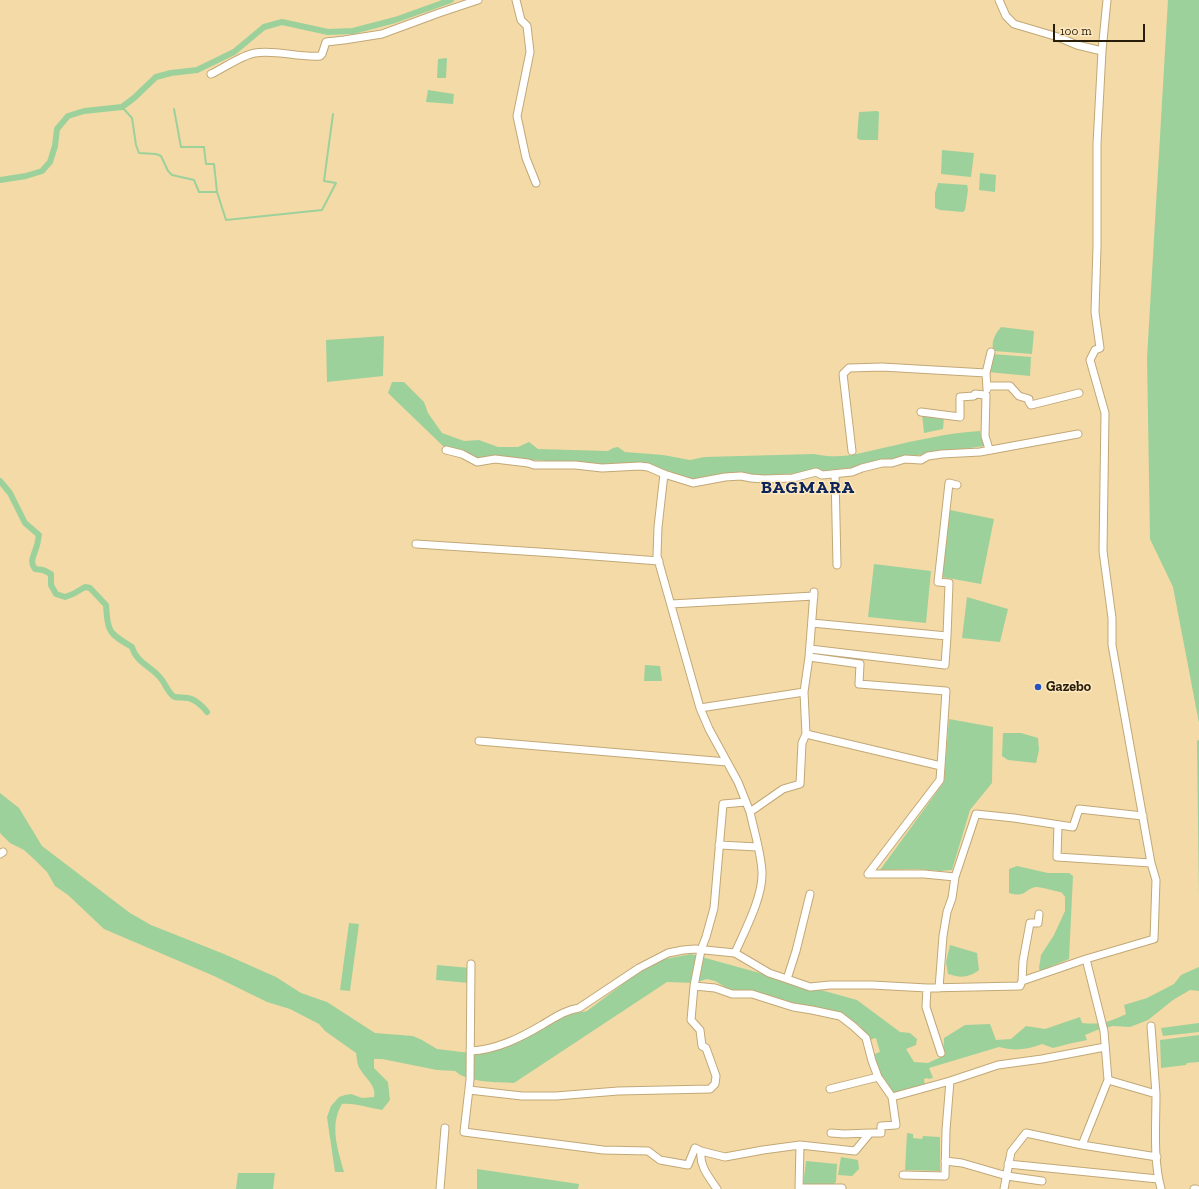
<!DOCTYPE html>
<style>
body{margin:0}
#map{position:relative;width:1199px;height:1189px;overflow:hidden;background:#f4daa7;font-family:"Zilla Slab",serif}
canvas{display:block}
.scale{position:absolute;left:1053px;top:24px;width:92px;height:18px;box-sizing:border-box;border:2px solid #271d09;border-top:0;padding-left:5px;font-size:12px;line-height:14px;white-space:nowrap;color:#271d09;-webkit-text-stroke:3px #fde8bf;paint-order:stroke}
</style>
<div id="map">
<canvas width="1199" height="1189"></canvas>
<div class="scale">100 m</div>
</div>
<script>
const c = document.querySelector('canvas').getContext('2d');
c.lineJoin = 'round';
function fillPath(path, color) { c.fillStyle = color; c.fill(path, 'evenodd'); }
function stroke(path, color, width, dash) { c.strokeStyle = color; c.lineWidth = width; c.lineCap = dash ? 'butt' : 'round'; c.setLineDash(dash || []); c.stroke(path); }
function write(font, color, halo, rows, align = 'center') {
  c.font = font + ' "Zilla Slab",serif'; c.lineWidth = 3; c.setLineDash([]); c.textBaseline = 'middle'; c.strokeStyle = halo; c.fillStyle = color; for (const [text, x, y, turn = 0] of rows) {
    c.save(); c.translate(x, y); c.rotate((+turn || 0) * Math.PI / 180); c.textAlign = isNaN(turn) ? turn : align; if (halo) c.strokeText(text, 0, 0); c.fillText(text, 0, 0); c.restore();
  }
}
const water = new Path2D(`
 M1168,0H1199V723L1173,587L1150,539L1147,358Z
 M447,58L446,78H437L438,59Z
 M428,90L454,94L453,104L426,102Z
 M859,112L877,111L879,112L878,140H860L857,138Z
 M942,150L974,153L971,177L941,174Z
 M980,173L996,175L995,192L979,190Z
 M938,183L967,185L968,190L965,210L963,212L940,210L935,208V193Z
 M1001,327L1034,331L1032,354L994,351C990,343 995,334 1001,327Z
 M384,336L383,376L327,382L326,340Z
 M992,354L1031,357L1030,376L988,372Z
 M392,382H404L424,402L428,413L442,433L464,441L479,440L498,447H518L529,442L538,449L608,451L613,448L618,447L625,452L663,455L690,460L704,457L814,454C842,460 860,453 887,447C918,440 948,433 980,431L984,446L919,455L859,467L802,473L703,480L686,479L669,471L643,465L583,464L497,457L478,460L461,451L444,447L388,393Z
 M922,414L944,418L943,429L924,433Z
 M950,510L994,519L981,584L942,577Z
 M874,564L931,571L926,623L868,617Z
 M967,597L1008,609L1000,642L962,638Z
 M645,665L660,666L662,681H644Z
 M949,719L993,727L992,783L970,810L952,870L940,871L915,869L880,870L944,782Z
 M1003,733H1021L1038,738L1039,750L1036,763L1008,760L1002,756Z
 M1199,740V898L1197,741Z
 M0,793L19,808L42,846L130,913L151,925L224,954L276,977L301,993L327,1002L375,1033L413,1036L422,1040L437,1049L478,1054L505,1048L567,1015L587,1011L640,971L665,959L691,954L857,1000L900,1032L910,1033L917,1039L916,1045L906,1049L914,1062L928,1063L943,1056L944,1038L965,1025L990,1024L996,1040L1011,1039L1026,1026L1045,1029L1080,1017L1082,1023C1099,1025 1110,1022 1126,1014L1124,1005L1147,998L1174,984L1181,975L1199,967V991L1190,990L1173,1000L1148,1020L1130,1027L1113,1026L1097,1030L1085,1035L1087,1040L1068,1044L1053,1048L1042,1044C1028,1050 1013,1051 999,1047L929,1068L933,1078L928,1079L927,1078L924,1079L925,1086L893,1093L881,1076L872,1055L880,1052L876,1038L869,1040L860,1026L838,1012L795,1005L773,997L739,990L732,991L715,981L707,979L694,983L667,982L514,1083C497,1082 468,1083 455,1071L437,1070L382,1059H374V1068L388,1082L390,1100L382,1110C369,1108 356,1103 342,1104C329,1125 338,1150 344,1172H335L327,1117L331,1106L339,1097L345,1095L351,1094L362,1098L374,1097C377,1086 365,1078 360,1069C357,1065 357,1058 356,1053L325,1031L319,1024L290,1009L267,1002L214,976L104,929L68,895L55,886L47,872L36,861L24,850L10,843L0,833Z
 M1017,866L1048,873H1069L1073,876L1069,959L1040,971L1039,968L1041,955L1054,935L1065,911V897C1064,895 1062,893 1061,892C1059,892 1037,886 1036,887C1024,889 1027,898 1009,893V869Z
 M349,923L359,924L350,991L340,990Z
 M950,945L977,953L979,970C968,978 961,978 948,974L946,962Z
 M437,965L470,968L469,983L436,980Z
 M1199,1023V1032L1163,1036L1161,1028Z
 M1199,1035V1062L1187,1063L1186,1065L1161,1068L1160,1040Z
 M907,1133L913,1134V1138L922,1139L923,1136L940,1137V1171L905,1170Z
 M841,1157L858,1160L859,1169L852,1176L838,1175Z
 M806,1161L837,1164L836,1182L833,1185L803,1186Z
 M477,1169L579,1184L578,1189H477Z
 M238,1173H275L273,1189H236Z`);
const stream = new Path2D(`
 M122,107L132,118L136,145L139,153L156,154L161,156L168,171L172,175L194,180L199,192H217L214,164H206L204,147H181L174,109
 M217,192L226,220L322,210L336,183L324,181L333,114`);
const canal = new Path2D(`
 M0,180L26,176L42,171L50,162L55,146L57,129L68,116L84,111L122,107L134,98L156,77L171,73L197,70L234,52L264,27L282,22L328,32L353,31L395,20L451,0
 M0,481L10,493L25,523L39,535C38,539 38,544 36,548C34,556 29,561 35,569L43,570L51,574V585L56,594L65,597L73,594L85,587L90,588L106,605C108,632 108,633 132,647C137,664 152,666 162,680C166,685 169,695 175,697C179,698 184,697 188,698C194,699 203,706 207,712`);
const minor = new Path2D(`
 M516,0L521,20L527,26L530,52L517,116L526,158L536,183
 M999,0L1006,16L1014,24L1058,37L1077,45L1102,51
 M1107,0L1102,51L1097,144V247L1095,312L1100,348L1095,350L1090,360L1105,413L1103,551L1112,618V645L1151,863L1156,880L1154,939L1086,959L1104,1031L1108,1080L1156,1094C1156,1125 1153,1159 1161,1189
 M211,74C224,68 242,55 255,53C275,49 299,58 320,56L322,54L326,42L344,40L382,34L439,13L478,0
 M987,386H1010L1019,396L1029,399V402L1031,405L1079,393
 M987,389L986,373L991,352
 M921,412L960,417V397L974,396L975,394L986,395L985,436L989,449
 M446,450L462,454L477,462L495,459L528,463L534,465H575L602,468L640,466L648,467L664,474L693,483L725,477L741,476L751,478L764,479L793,478L816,472L822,475L852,472L862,468L882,463H892L905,459L921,460L928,456L942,454L980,452L1078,434
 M852,451L843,374L849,368L882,367L986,373
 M664,474L658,527L657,556L700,708L804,692
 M835,474L837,565
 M416,544L554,553L659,561
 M671,604L814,596
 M947,636L949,583L938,582L949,483L957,485
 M810,649L945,665L947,636L812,623
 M700,708L709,729L738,782L750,812L783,789L800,784L802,743L806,734L804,692L809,657L814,592
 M806,734L941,766L946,691L859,684L860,664L809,657
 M479,741L727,762
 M1058,825L1057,857L1151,863
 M719,845L758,847
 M0,854L3,852
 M868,874L940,780L941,766
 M868,874H924L955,877
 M810,894L796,951L787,979L810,987L830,985H872L927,988
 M735,953C745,930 763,897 762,872C761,852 754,831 750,812
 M471,964L470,1080L464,1132L603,1150L648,1151L660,1160L688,1165L695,1148L701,1151
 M1022,981L1023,961L1030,923H1038L1039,914
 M694,986L715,988L732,994H752L793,1007L812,1010L840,1016L853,1026L866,1038L872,1061L878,1077L892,1097L950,1081L998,1065L1042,1059L1105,1047
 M939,988L943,936L947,912L952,898L955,877L976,814L1014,818L1073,827L1079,809L1143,816
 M1151,1026L1156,1094
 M470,1051C496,1050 520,1038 542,1025C554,1018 565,1010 579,1008L639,968L668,953L683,950L695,949L735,953L769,973L787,979
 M941,1053L926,1007L927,988L1020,986L1022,981L1086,959
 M830,1089L878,1077
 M469,1090L522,1096H556L618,1091L710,1089L715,1084L716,1076L706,1048L702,1046L700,1030L691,1020L694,986L701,950L706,937L714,908L723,804L746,802
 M831,1133L844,1134L870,1133
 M1082,1145L1108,1080
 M945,1161L962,1163L1007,1176L1042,1181
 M1008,1164L1158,1179
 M903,1175L945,1176L946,1130L950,1081
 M440,1189L445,1128
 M717,1189C709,1177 699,1166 701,1151L725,1157L763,1150L800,1145
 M842,1189V1188H799L800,1145L855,1151L870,1133H881V1126L896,1125L892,1097
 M1004,1189L1011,1152L1026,1133L1082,1145L1157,1157
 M1194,1189H1196`);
const markers = [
 [1038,687,4,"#2553c1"]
];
const poiNames = [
 ["Gazebo",1046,687]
];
const districtNames = [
 ["BAGMARA",808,488]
];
fillPath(water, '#9dd19b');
stroke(stream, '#9dd19b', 2);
stroke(canal, '#9dd19b', 6);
stroke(minor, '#c2a877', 9);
stroke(minor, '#fff', 7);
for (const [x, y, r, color] of markers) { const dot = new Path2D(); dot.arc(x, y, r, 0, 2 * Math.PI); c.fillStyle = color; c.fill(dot); stroke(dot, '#fde8bf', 1.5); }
write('bold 14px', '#271d09', '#fde8bf', poiNames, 'left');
c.letterSpacing = '1px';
write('bold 18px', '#0e255a', '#fde8bf', districtNames);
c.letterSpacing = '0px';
</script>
